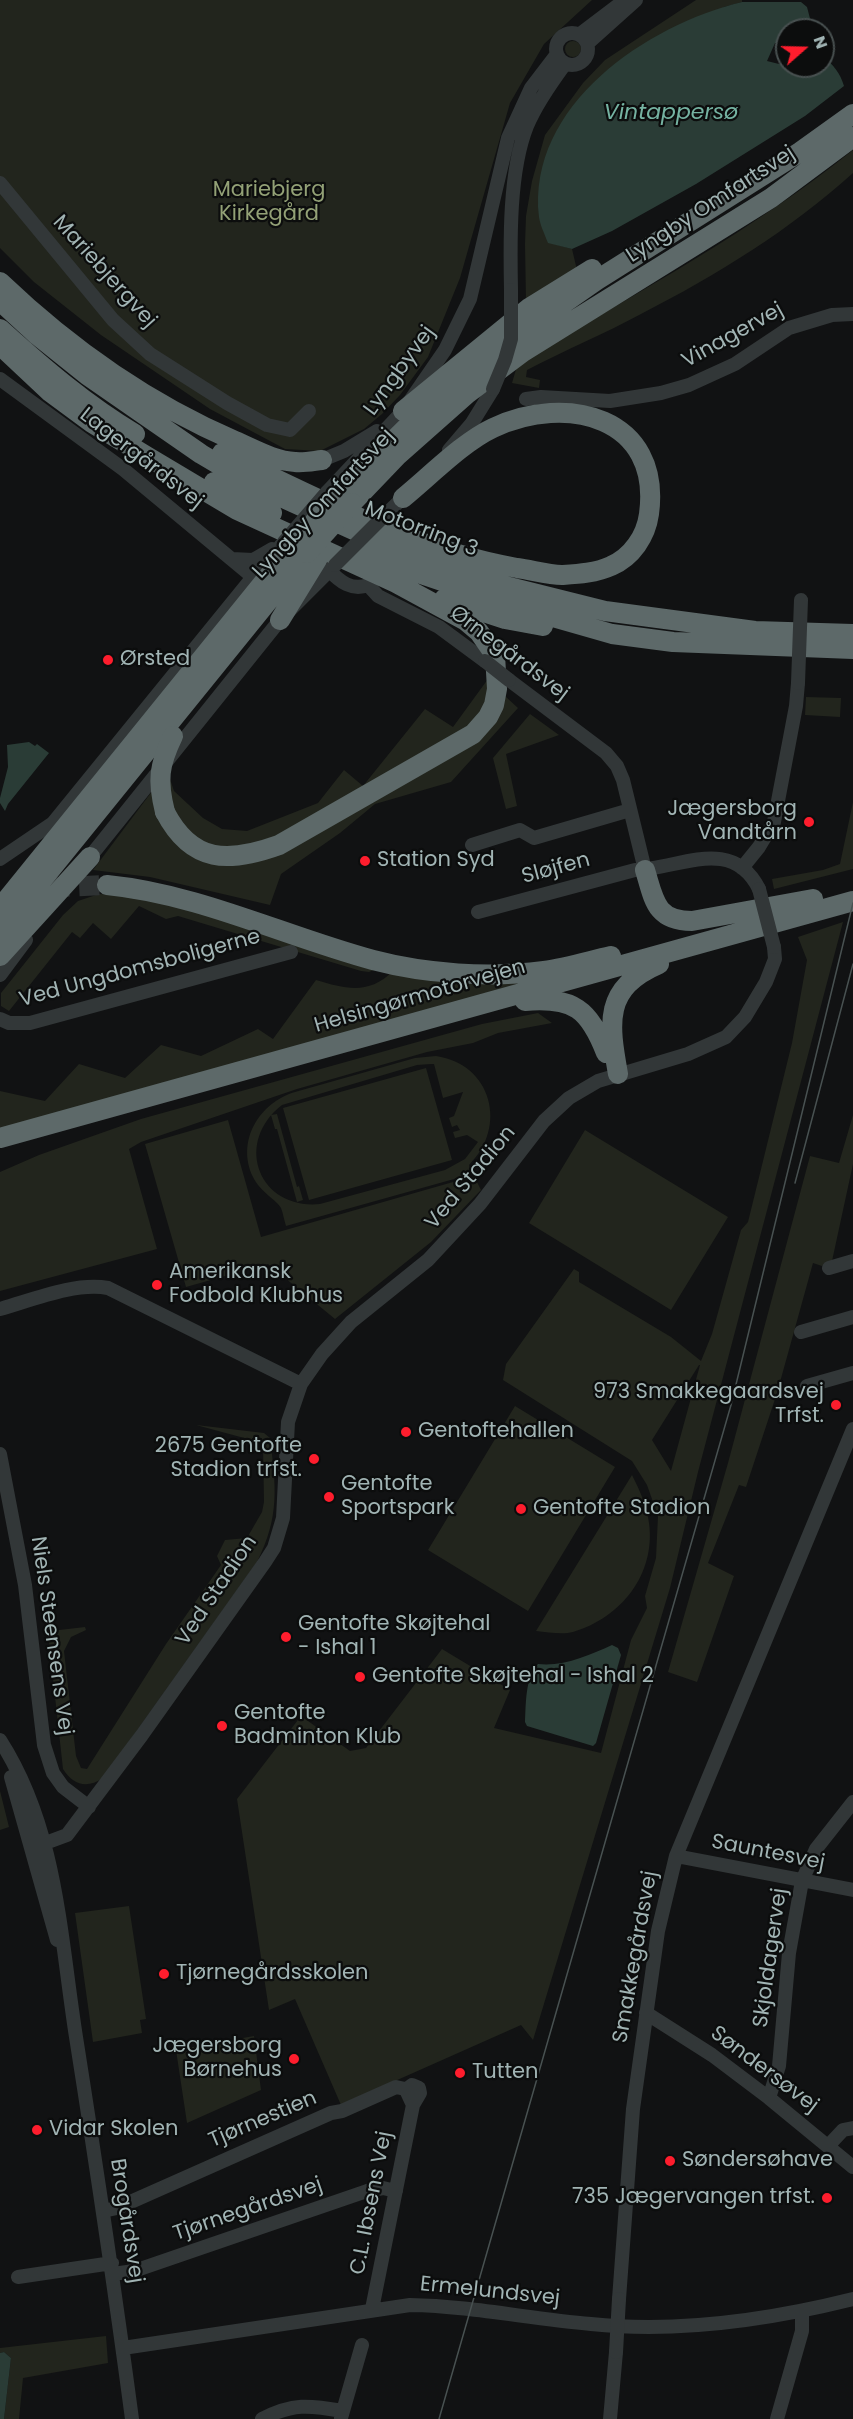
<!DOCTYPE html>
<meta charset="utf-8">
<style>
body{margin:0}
#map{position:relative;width:853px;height:2419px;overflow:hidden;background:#111213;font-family:Poppins,sans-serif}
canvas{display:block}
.north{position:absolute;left:775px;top:18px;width:60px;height:60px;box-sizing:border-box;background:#0c0d0d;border:2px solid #485050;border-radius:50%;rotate:70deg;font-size:16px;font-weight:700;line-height:24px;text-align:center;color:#a1b4b4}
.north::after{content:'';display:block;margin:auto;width:21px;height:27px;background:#fe1d2d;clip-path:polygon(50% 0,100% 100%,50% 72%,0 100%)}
</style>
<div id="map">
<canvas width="853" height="2419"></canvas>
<div class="north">N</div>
</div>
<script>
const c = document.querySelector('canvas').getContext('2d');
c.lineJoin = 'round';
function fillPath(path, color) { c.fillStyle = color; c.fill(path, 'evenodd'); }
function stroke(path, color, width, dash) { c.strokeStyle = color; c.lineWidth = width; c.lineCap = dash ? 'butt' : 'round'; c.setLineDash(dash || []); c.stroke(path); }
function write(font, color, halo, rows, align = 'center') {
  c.font = font + ' Poppins,sans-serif'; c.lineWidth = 4.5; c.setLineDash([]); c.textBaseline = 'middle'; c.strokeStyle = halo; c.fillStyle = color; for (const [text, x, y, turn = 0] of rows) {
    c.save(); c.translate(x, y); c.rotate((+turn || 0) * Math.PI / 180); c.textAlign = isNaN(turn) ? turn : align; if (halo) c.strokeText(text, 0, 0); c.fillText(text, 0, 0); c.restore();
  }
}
const green = new Path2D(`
 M0,0H592L544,44L510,103L460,278L428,357L400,395L382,414L364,429L320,451L285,449L210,409L101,335L34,282L0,248Z
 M696,0H742V2L724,7L548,242L572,249L577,270L526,302L525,244L526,216L532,181L545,135L583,83L605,60Z
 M565 49a8 8 0 1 1 16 0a8 8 0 1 1-16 0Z
 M853,150V173C790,230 717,275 641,314C604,334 565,350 527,370L526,377L540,380L539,388L512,383L517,366L531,355C641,291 753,230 853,150Z
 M488,679L495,684L480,720L271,841L247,850L203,847L171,812L169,776L174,791L203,818L222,829L247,831L318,803L344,770L363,786L425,709L453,727Z
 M505,696L518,708L451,782L375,804L340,833L281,874L270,905L150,877L93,870L153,790L157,811L222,863L444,757Z
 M806,697L841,698L840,717L805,715Z
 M530,714L559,735L506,754L517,806L506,809L493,758Z
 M853,802V869L774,889L772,879L823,870L840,864Z
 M99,894L137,896L176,905L378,968L369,972L361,971L178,916L166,919L139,906L111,939L93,923L80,938L72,932L9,1011L1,1006V993L63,915L78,901Z
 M843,922L698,1472L670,1588L533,2040L521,2025L341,2105L295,1999L269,2010L237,1799L301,1716L350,1751L366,1748L442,1649L510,1690L494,1728L601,1753L631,1640L647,1608L645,1596L656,1558L658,1516L647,1485L632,1461L503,1380L506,1364L574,1269L579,1272V1282L671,1337L701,1361L712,1334L741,1230L748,1222L792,1043L807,960L798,937ZM699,1365H700L671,1471L652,1440Z
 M393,971L562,976L0,1131V1091L45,1101L79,1064L125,1078L161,1045L201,1056L258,1029L273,1039L316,980C346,989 369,995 393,971Z
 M538,1013L552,1023L498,1033L473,1043L427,1052L297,1089L141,1142L129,1149L157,1249L0,1291V1172L39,1155L141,1119L482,1024Z
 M436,1056C492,1064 508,1127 469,1165L472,1174L286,1226C284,1220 283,1213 281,1208C277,1200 260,1192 253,1177C236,1141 259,1103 295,1092L415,1058ZM431,1064H434L443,1098L463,1092L454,1116L449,1118L452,1127L457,1125L460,1130L453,1132L455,1138L467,1135L478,1142L465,1159L445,1170L320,1204C259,1210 233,1143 282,1105L417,1065Z
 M426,1068L452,1160L309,1200L283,1108Z
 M277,1114L297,1187L299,1186L303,1200L297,1202L277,1129H275L271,1115Z
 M853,1115V1164L832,1261L822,1266L813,1263L777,1393L746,1487L739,1485L708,1563L734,1576L697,1682L668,1672L728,1463L810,1156L839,1163Z
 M228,1120L261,1237L474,1176L481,1190L431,1242L335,1319L268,1264L186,1287L145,1144Z
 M585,1130L728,1217L671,1310L529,1223Z
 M515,1406L615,1467L528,1611L428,1550Z
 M196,1425L264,1433L270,1438C276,1487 280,1516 257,1562L103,1778C87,1789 73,1785 63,1769L48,1633L51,1631L85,1627L86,1630L71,1637L64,1651L76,1756L81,1768L87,1769L166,1644L221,1565L217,1556L225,1540L247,1538L262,1512L264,1502L263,1445L259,1442Z
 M632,1475C640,1491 647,1506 649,1523C656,1574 621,1618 573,1632C562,1635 548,1632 536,1631Z
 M0,1791L9,1827L0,1830Z
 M129,1906L146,2019L140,2020L142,2033L93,2042L75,1913Z
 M254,2036L261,2090L187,2123L176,2050Z
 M106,2336L108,2363L23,2378L19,2419H4L11,2358L4,2352L0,2353V2348Z`);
const water = new Path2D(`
 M742,2H801L807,7L813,30H787V44L775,43L767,61L791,67L823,66V57C834,65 840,73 844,86L805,116L696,184L612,231L572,249L548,243C545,235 540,225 539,217C527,105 647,25 742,2Z
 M29,742L35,746L37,744L49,753L8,804L5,811L0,803V798L8,767L7,745Z
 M612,1645L618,1648L621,1655L596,1743L593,1746L527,1726L525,1722C526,1705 525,1677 538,1664C563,1667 590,1655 612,1645Z
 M4,2352L11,2358L4,2419H0V2353Z`);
const highwayTunnel = new Path2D(`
 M20,895L60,887L107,885`);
const minor = new Path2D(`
 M556 49a16 16 0 1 1 32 0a16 16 0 1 1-32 0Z
 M580,34L621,3
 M588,43L636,0
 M0,183L113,320L150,354L227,403L267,425L290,430L309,411
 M511,290C510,241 509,171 527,126C536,104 551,83 565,64
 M0,379L123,469L253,577
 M526,399L541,397L610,401L661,393L689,385L735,364L789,328L832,315L853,314
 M449,450L472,423L493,389
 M322,460L344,451L377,431
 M327,492L403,411L445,350L470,299L508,138L531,88L557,54
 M384,516L409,492
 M232,559L253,560L272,549
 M329,570C340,582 352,591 368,585L378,596L439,627L485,661
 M509,680L606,753L617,766L623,780L645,870
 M472,845L520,830L534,838L630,810
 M0,859L53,823L253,577L284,542
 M85,863L280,620L335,565
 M742,868L759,847L774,822L796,706L798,683
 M478,912L635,870C679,869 732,835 759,889
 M0,975L26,940
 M0,1019L9,1023H30L291,952
 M829,1268L853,1261
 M0,1309C32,1300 75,1282 108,1288L301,1384
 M801,1332L853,1317
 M807,1386L853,1373
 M0,1454L25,1585L44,1745L53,1773L63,1787L89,1807
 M0,1740C57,1829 60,1935 76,2037C96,2164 115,2291 132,2419
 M11,1777L57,1940
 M32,1848L67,1835L142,1735L265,1562L274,1548L283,1518L288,1422L301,1384L322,1354L351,1322L428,1260L480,1204L544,1121L569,1098L598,1081L688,1054L726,1037L745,1017L766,982L775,959L774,947
 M676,1856L853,1890
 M646,2013L712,2055L769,2098L853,2167
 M769,2098L779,2066L789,1953L802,1881L816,1849L853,1802
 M828,2146L843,2130L853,2128
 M103,2211L117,2208L331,2113L342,2111L396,2087L405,2089L407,2092
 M113,2274L134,2271L367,2191L383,2188L396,2191
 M18,2277L112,2263
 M619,2299L633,2109L658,1931L676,1856L853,1429
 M372,2309L413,2105L420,2093L419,2088L412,2085L408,2088L407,2092L413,2105
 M123,2348L410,2305C471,2306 530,2319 591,2324C678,2333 769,2320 853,2299
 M341,2418L362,2345
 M262,2419C293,2403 309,2405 343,2411
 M610,2419L616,2352
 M777,2419L802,2331V2311`);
const highway = new Path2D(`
 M0,282C69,348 147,403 235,441C254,449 274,461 295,462C304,463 313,461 322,460
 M0,301L37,335L87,375L201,454L250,483L382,543L489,582L605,611L755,631L853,634
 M0,329C42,367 86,405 135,434
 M0,345L50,392L92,423L148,457L237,510L396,583L466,621L479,632L495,655L497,689L494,705L488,717L473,734L279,845C229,863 192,864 165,812
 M403,411L529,308L592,269
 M222,453C317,498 413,550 517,568C532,570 548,575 562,575C578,574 596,573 611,566C632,557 646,536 649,514C662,417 567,393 493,428C463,442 430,476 403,498
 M214,482L272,513
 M337,496L415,419L531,326L597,280L800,152L853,114
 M352,503L397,456L467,394L523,352L771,198L853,137
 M356,552L528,610L612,634L673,642L853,649
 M444,599L505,619L543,626
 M280,620L318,558
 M645,870C654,899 655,921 692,921L813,899
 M107,885C199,894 284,936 373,960C426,974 489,978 544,971C566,968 589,961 611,956
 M0,908L293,546
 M0,932L307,553
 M0,956L90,857
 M525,1001C574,997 589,1009 606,1053
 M618,1074C609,1023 603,988 659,964
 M0,1138L853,901`);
const tram = new Path2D(`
 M795,1183L853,964
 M439,2419L731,1405L853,903`);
const minorBridge = new Path2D(`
 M493,389L505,360L511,339V290
 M284,542L327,492
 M335,565L384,516
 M485,661L509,680
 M798,683L801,600
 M759,889L774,947
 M616,2352L619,2299`);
const highwayBridge = new Path2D(`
 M293,546L337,496
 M307,553L352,503
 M165,812C157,780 159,765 173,736`);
const markers = [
 [108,660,6,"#fe1d2d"],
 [809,822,6,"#fe1d2d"],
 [365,861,6,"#fe1d2d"],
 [157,1285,6,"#fe1d2d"],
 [836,1405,6,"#fe1d2d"],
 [406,1432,6,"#fe1d2d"],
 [314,1459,6,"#fe1d2d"],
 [329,1497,6,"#fe1d2d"],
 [521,1509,6,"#fe1d2d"],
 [286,1637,6,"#fe1d2d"],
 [360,1677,6,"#fe1d2d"],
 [222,1726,6,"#fe1d2d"],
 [164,1974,6,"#fe1d2d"],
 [294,2059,6,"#fe1d2d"],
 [460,2073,6,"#fe1d2d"],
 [37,2130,6,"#fe1d2d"],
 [670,2161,6,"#fe1d2d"],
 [827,2198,6,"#fe1d2d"]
];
const parkNames = [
 ["Mariebjerg",269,191],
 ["Kirkegård",269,215]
];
const streetNames = [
 ["Lyngby Omfartsvej",711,205,-33],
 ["Mariebjergvej",104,272,48],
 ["Vinagervej",733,336,-29],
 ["Lyngbyvej",400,371,-54],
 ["Lagergårdsvej",141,459,38],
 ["Lyngby Omfartsvej",324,504,-47],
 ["Motorring 3",421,530,21],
 ["Ørnegårdsvej",509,654,37],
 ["Sløjfen",556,869,-15],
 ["Ved Ungdomsboligerne",140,969,-15],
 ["Helsingørmotorvejen",420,997,-16],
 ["Ved Stadion",471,1178,-50],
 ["Ved Stadion",217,1591,-56],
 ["Niels Steensens Vej",51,1636,82],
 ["Sauntesvej",768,1853,11],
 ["Smakkegårdsvej",636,1957,-80],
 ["Skjoldagervej",771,1958,-82],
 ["Søndersøvej",764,2070,37],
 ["Tjørnestien",263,2120,-23],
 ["C.L. Ibsens Vej",372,2203,-79],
 ["Tjørnegårdsvej",248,2210,-19],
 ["Brogårdsvej",126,2221,81],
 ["Ermelundsvej",490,2292,6]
];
const poiNames = [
 ["Ørsted",120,660],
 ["Jægersborg",797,810,"right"],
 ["Vandtårn",797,834,"right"],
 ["Station Syd",377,861],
 ["Amerikansk",169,1273],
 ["Fodbold Klubhus",169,1297],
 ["973 Smakkegaardsvej",824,1393,"right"],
 ["Trfst.",824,1417,"right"],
 ["Gentoftehallen",418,1432],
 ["2675 Gentofte",302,1447,"right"],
 ["Stadion trfst.",302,1471,"right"],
 ["Gentofte",341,1485],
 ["Sportspark",341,1509],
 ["Gentofte Stadion",533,1509],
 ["Gentofte Skøjtehal",298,1625],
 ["- Ishal 1",298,1649],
 ["Gentofte Skøjtehal - Ishal 2",372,1677],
 ["Gentofte",234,1714],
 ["Badminton Klub",234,1738],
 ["Tjørnegårdsskolen",176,1974],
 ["Jægersborg",282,2047,"right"],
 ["Børnehus",282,2071,"right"],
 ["Tutten",472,2073],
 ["Vidar Skolen",49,2130],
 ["Søndersøhave",682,2161],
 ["735 Jægervangen trfst.",815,2198,"right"]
];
const waterNames = [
 ["Vintappersø",671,113]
];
fillPath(green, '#22251d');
fillPath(water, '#2a3c36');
stroke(highwayTunnel, '#2e3233', 20, [20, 10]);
stroke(minor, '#323738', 14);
stroke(highway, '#5d6969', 20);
stroke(tram, '#485151', 1.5);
stroke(minorBridge, '#323738', 14);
stroke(highwayBridge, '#5d6969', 20);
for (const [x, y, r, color] of markers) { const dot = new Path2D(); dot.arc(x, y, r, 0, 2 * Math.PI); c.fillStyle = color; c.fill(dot); stroke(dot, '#0c0d0d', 2); }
write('21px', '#93a176', '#0c0d0d', parkNames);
write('21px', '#a1b4b4', '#0c0d0d', streetNames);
write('21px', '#a1b4b4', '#0c0d0d', poiNames, 'left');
write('italic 22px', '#75b3a2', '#0c0d0d', waterNames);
</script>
